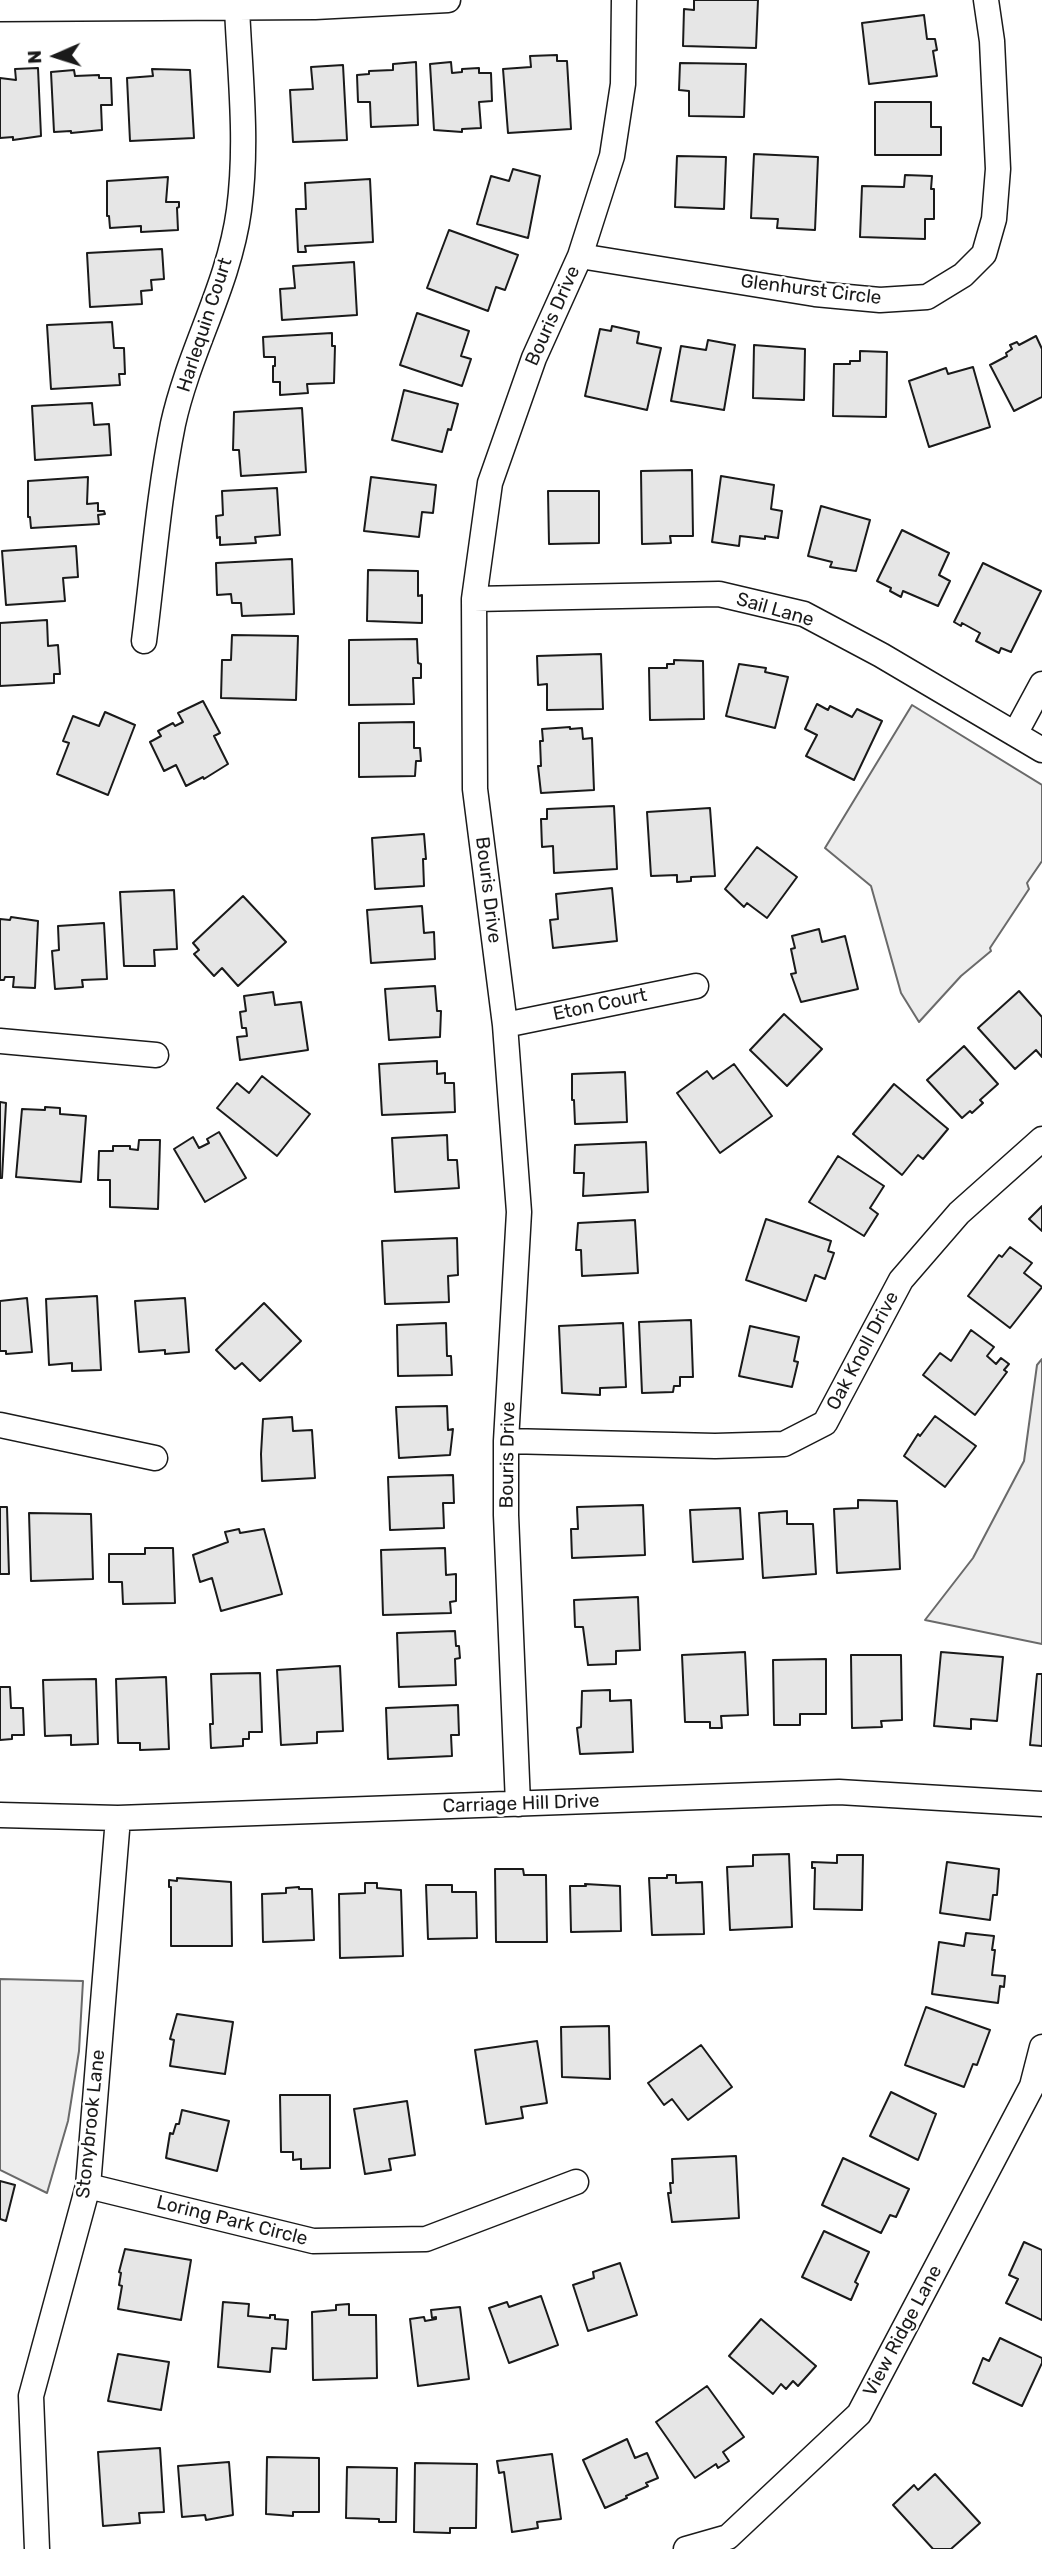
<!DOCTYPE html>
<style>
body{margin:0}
#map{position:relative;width:1042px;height:2549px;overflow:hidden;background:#fff;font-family:Rubik,sans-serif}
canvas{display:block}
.north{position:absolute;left:21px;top:21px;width:70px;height:70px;-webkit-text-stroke:5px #fff;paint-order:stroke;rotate:267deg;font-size:19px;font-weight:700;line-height:28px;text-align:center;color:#1a1a1a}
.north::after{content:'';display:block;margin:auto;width:24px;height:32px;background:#1a1a1a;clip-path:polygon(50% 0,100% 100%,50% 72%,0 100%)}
</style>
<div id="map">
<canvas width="1042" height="2549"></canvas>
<div class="north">N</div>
</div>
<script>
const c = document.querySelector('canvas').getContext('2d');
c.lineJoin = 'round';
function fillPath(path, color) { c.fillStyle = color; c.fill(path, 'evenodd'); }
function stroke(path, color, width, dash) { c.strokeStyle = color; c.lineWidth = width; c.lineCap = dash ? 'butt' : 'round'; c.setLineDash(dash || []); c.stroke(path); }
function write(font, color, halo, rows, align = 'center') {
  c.font = font + ' Rubik,sans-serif'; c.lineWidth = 5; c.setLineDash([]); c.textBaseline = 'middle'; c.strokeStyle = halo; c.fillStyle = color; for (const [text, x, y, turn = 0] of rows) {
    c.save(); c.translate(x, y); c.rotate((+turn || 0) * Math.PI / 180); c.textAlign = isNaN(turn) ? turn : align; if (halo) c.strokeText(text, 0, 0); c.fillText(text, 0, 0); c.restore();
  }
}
const built = new Path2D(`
 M912,705L1042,785V861L1027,883L1029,889L990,948L991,951L961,976L919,1022L901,993L871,886L825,848Z
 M1042,1359V1644L925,1620L973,1558L1024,1461L1037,1365Z
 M0,1979L83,1981L79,2051L68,2121L47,2193L0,2170Z`);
const building = new Path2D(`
 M694,0H758L756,48L683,46L684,9L694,10Z
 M924,15L927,39H935L937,50L933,51L937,76L869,84L862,23Z
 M557,55V61H567L571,129L508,133L503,69L531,67L530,56Z
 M416,62L418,125L371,127L370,102H358L357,75L369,74V71L393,70V64Z
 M451,62L452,73L462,72V69L479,68V73H491L492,101L479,102L481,128L462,129V132L434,130L430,64Z
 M680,63L746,64L744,117L689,116V91L679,90Z
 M343,65L347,140L293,142L290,90L313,89L311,67Z
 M38,68L41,136L13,140V137L0,138V78L16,80L15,69Z
 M152,69L190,70L194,138L130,141L127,78L153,76Z
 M74,70L75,76L99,75V78H111L112,105H101L102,130L71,133V131L54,132L51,72Z
 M875,102H931V127H941V155H875Z
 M754,154L818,157L815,230L777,228L778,219L751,218Z
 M677,156L726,157L724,209L675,207Z
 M513,169L540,176L528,238L477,224L491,176L509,181Z
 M905,175L932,176L931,189H934V219H925V239L860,237L862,186L904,187Z
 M168,177L166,202H179V207L177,208L178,230L141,232V226L110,228L109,216H107V181Z
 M370,179L373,242L305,246L306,252H298L296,209H306L305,183Z
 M449,230L518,255L505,290L496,287L488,311L427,288Z
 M162,249L164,279L151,280L152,290L141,291L142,304L90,307L87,253Z
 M354,262L357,315L282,320L280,289L295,288L293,266Z
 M417,313L469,331L461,356L471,359L462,386L400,365Z
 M112,322L114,348H124L125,374H119L120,385L51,389L47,325Z
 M612,326L639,332L637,343L661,348L647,410L585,396L600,329L611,331Z
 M332,333V346H335L334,383L307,384L308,393L280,395V382H273V366H275V357H264L263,337Z
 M1036,336L1042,349V397L1014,411L990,365L1007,356L1006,353L1012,349L1010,345L1017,342L1019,345Z
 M708,340L735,345L724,410L671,401L681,346L706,350Z
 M754,345L805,349L804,400L753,398Z
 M860,351L887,352L886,417L833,416L834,364H850V361H860Z
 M973,367L990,427L929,447L909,381L946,368L948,374Z
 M404,390L458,404L451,430L448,429L442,452L392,440Z
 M92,403L94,425L109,424L111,455L35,460L32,406Z
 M302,408L306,472L241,476L239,450H233L234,412Z
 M692,470L693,536H670L671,543L642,544L641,471Z
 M721,476L774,485L771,509L782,511L778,538L765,536V539L740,536L739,546L712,542Z
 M88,477L87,504L98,503V511H104L105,514L98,515L99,524L31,528L30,517H28V481Z
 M371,477L436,485L433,513L422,512L419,537L364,531Z
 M277,488L280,535L255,537L256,543L220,545V537L217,538L216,516L223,515L222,491Z
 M548,491H599V543L549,544Z
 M821,506L870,520L856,571L830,567L832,562L808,556Z
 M902,530L949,553L939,575L950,581L938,606L903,591L901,597L890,591L891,588L877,581Z
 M76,546L78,577L63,578L65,601L6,605L2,551Z
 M292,559L294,614L242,616L241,603H232L231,594L217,595L216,563Z
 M983,563L1041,591L1011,652L1001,648L999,653L976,641L980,633L962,623L961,626L954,622Z
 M368,570L418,571V596L422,595V623L367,621Z
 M47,620L48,646L58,645L60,674H54V683L0,686V623Z
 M232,635L298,636L296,700L221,698L222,660H231Z
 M417,639L418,663L421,664V678H413L414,704L349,705V640Z
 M601,654L603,709L547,710V684L538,685L537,656Z
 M674,660L703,661L704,719L650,720L649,668H667V664H674Z
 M739,664L766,668L765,672L788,677L775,728L726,716Z
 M203,701L220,733L214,736L228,764L204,779L203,777L186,786L176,765L164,771L150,742L161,736L158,731L173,723L175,726L183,722L178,713Z
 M817,704L828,710L830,706L852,717L857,709L882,721L854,780L806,756L817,735L805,729Z
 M105,712L135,725L108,795L57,774L69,743L63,741L73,716L99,726Z
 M414,722V748H420L421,761H416L415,776L359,777V723Z
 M570,727V729L582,728L583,739L592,738L594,790L541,793L538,766H541L540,741H543L542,729Z
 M614,806L617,869L554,873L553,846L542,847L541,819H547V809Z
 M710,808L715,876L691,877V881L677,882V875L651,876L647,812Z
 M424,834L426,859H423L424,886L375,889L372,838Z
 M757,847L797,877L767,918L747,903L744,907L725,889Z
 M612,888L617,941L553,948L550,920L558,919L556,894Z
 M174,890L177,949L154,950L155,966H124L120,892Z
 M243,896L286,942L238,986L222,968L214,976L194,954L199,950L193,943Z
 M422,906L424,933L434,932L435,959L371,963L367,910Z
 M11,917L38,921L35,988L13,987L14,977H5L4,980H0V919L10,920Z
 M104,923L107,979L82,980L83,987L55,989L52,951L59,950L58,926Z
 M819,929L822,942L845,936L858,989L801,1002L791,974L796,973L791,949L795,948L792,936Z
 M435,986L437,1011H441L440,1037L389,1040L385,989Z
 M1019,991L1042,1017V1057L1036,1050L1015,1069L978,1028Z
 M273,992L275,1005L301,1002L308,1050L240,1060L237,1037L247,1036L246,1028H242L240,1012L246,1011L244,996Z
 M784,1014L822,1049L787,1086L750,1050Z
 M964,1046L998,1084L980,1100L983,1103L972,1113L970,1111L962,1118L927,1080Z
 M437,1061V1074L445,1073V1083H454L455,1112L382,1115L379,1064Z
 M734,1064L772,1116L720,1153L677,1093L707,1071L713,1079Z
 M625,1072L627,1122L575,1124L574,1100H572V1074Z
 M262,1076L310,1114L277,1156L217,1108L237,1083L249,1093Z
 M894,1084L948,1129L923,1159L918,1155L902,1175L853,1134Z
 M0,1102L6,1103L2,1178H0Z
 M45,1107L60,1108V1114L86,1116L81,1182L16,1177L22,1109L45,1110Z
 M219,1132L246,1178L205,1202L174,1149L193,1137L199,1148L209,1143L207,1139Z
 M447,1135L448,1160H457L459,1188L395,1192L392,1138Z
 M139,1140H160L158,1209L110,1207V1180H98L99,1151H113V1146H130V1149L138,1150Z
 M646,1142L648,1192L583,1196L584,1173H574L575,1145Z
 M838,1156L884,1186L870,1208L878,1214L864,1236L809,1202Z
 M1042,1206V1231L1029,1219Z
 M766,1219L831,1241L828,1251L834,1253L825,1279L815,1275L806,1301L746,1280Z
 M635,1220L638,1273L582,1276L581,1250H576L578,1223Z
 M457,1238L458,1275L448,1276L449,1302L385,1304L382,1241Z
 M1010,1247L1032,1263L1024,1273L1042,1287L1010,1328L968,1296L999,1255L1002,1257Z
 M97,1296L101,1370L72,1371V1363L49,1365L46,1299Z
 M27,1298L32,1352L6,1354V1351H0V1301Z
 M185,1298L189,1352L165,1354V1350L139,1352L135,1301Z
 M264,1303L301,1341L260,1381L242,1363L235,1369L216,1350Z
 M691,1320L693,1377H680V1386H674L673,1392L642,1393L639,1322Z
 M446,1323L447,1356H451L452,1375L398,1376L397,1325Z
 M623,1323L626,1387L600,1388V1395L562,1393L559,1326Z
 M750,1326L799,1337L794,1361L798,1362L792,1387L739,1376Z
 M971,1330L994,1347L987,1356L996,1364L1001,1358L1009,1364L1004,1370L1007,1372L975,1415L923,1375L940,1353L951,1361Z
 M447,1406L448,1430L453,1429L450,1455L399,1458L396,1407Z
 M935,1416L976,1446L945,1487L904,1456L918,1434L920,1436Z
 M292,1417L293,1431L312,1430L315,1478L262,1481L261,1454L263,1419Z
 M453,1475L454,1503H443L444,1528L390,1530L388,1477Z
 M858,1500L897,1501L900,1569L837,1573L834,1509L858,1508Z
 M643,1505L645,1555L572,1558L571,1529H578L577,1507Z
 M0,1507H7L9,1574H0Z
 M740,1508L743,1559L693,1562L690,1510Z
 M787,1511V1524H813L816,1574L763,1578L759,1513Z
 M29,1513L91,1514L93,1579L31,1581Z
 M239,1529L240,1533L264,1529L282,1594L221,1611L212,1578L200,1582L193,1555L228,1542L225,1532Z
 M145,1548H173L175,1603L123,1604L122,1582H109V1554H145Z
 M445,1548L446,1575L456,1574V1601L450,1602L451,1613L383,1615L381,1550Z
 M638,1597L640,1650L616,1651V1664L588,1665L583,1627H575L574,1600Z
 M455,1631L456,1646H459L460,1658L455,1659L456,1685L399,1687L397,1633Z
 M745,1652L748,1715L721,1716L722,1728H710V1722H685L682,1655Z
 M941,1652L1003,1657L997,1721L971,1719V1729L934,1726Z
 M851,1655H901L902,1720L881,1721L882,1727L852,1728Z
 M826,1659V1714H800V1725H774L773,1660Z
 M340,1666L343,1731L317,1732V1743L281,1745L277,1670Z
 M260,1673L262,1732H249V1739H243V1746L211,1748L210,1724H213L211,1674Z
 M1037,1674H1042V1746L1030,1745Z
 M166,1677L169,1749L140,1750V1743H118L116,1679Z
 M96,1679L98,1744L71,1745V1735L45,1736L43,1680Z
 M0,1687H10L11,1708H23L24,1735H12V1739L0,1740Z
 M610,1690V1701L631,1700L633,1752L580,1754L577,1728L581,1727L582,1691Z
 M458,1705L459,1735H451L452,1756L388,1759L386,1708Z
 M789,1854L792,1927L730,1930L727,1867L753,1866V1855Z
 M837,1855H863L862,1910L814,1909L815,1868H812V1862L837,1863Z
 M947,1862L999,1869L997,1895H993L990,1920L940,1913Z
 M495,1869H523L524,1875H546L547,1942H496Z
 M667,1875H676V1883L702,1882L704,1934L652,1935L649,1878H667Z
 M177,1878L231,1882L232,1946H171V1887H169V1880L177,1881Z
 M365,1883H377V1888L401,1890L403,1956L340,1958L339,1894L365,1893Z
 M585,1884L620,1886L621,1931L571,1932L570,1886H586Z
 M426,1885H452V1892H476L477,1938L428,1939Z
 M299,1887V1889H312L314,1940L263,1942L262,1894L286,1893V1888Z
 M966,1933L994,1936L992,1950H995L992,1975L1005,1976L1004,1987L1000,1986L998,2003L932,1994L939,1942L964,1946Z
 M926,2007L990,2030L977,2065L973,2064L964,2087L905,2065Z
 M177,2014L233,2022L225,2074L170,2066L174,2040L170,2039Z
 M609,2026L610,2079L562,2077L561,2027Z
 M537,2041L547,2103L521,2107L523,2118L486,2124L475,2050Z
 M701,2045L732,2087L688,2120L672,2099L664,2105L648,2083Z
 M891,2092L936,2114L918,2160L870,2136Z
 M280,2095H330V2168L301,2169V2159L293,2160V2152H281Z
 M407,2101L415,2155L389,2159L391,2170L365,2174L354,2109Z
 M182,2110L229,2121L217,2171L166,2158L170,2133L173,2134L176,2124H179Z
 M736,2156L739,2218L672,2222L668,2193H671L670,2183H673L672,2159Z
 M843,2158L909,2189L896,2217L890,2215L881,2233L822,2205Z
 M0,2181L15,2185L6,2221L0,2219Z
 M824,2231L869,2252L855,2282L858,2284L851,2300L802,2277Z
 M1024,2242L1042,2250V2320L1006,2303L1018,2279L1009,2275Z
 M125,2249L191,2260L181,2320L118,2309L122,2286L119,2285L121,2273L119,2272Z
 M620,2263L637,2315L588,2331L573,2285L594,2278L593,2272Z
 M541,2296L558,2345L509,2363L489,2308L507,2302L509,2307Z
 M223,2302L249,2304L248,2316L270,2318V2315H275V2319L288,2320L286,2349L272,2348L270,2372L218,2367Z
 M349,2304V2315H376L377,2378L313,2380L312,2312L336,2310V2305Z
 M460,2307L469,2379L418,2386L410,2319L424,2317L425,2321L436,2319V2317L432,2318L431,2310Z
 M761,2319L816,2366L798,2386L793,2381L786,2389L781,2384L773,2394L729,2356Z
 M1000,2338L1042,2358V2363L1022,2406L973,2383L983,2358L989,2361Z
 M118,2354L169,2362L161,2410L108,2401Z
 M707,2386L744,2437L723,2452L729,2461L718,2468L716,2464L695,2478L656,2422Z
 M627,2439L635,2458L647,2453L658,2478L646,2483L648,2486L626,2496L627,2498L605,2508L583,2460Z
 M160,2448L164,2512L139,2513L140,2523L103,2526L98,2452Z
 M552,2454L561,2519L537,2522L538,2528L512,2532L504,2472L499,2473L497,2461Z
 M267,2457L319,2458V2512H293V2516L266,2514Z
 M229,2462L233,2515L206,2520L205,2515L182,2517L178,2466Z
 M415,2463L477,2464L476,2528H450V2533L414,2532Z
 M347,2467L397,2468L396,2522H379V2519L346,2518Z
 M935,2474L980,2523L951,2549H933L893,2505L914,2485L918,2490Z`);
const street = new Path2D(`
 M0,9L315,7L448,0
 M580,256L815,294L880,300L927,297L963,275L984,254L994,219L998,169L992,41L986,0
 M474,599L719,594L804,614L881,655L1042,750
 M144,641C153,570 159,493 173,424C189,351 229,285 239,210C248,143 240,75 237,8
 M1015,734L1042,684
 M505,1025L696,986
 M0,1041L156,1055
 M0,1425L155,1458
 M506,1441L715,1446L784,1444L825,1423L901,1280L959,1213L1042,1139
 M518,1804L506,1515V1441L519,1212L505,1025L475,789L474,599L490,483L534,358L580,256L612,156L623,84L624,0
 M0,1815L118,1818L839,1792L1042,1804
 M88,2186L313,2241L426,2239L576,2182
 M37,2549L31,2396L88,2186L118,1818
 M686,2549L728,2537L859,2414L1032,2086L1042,2047`);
const streetNames = [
 ["Glenhurst Circle",811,290,7],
 ["Bouris Drive",553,316,-66],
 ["Harlequin Court",205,325,-72],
 ["Sail Lane",775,610,16],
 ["Bouris Drive",488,890,83],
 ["Eton Court",600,1005,-12],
 ["Oak Knoll Drive",863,1351,-62],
 ["Bouris Drive",508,1455,-89],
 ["Carriage Hill Drive",521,1804,-2],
 ["Stonybrook Lane",91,2124,-84],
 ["Loring Park Circle",232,2221,14],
 ["View Ridge Lane",903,2331,-62]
];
fillPath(built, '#ededed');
stroke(built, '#6a6a6a', 2);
fillPath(building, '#e6e6e6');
stroke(building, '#1a1a1a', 2);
stroke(street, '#1a1a1a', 27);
stroke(street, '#fff', 24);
write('19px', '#1a1a1a', '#fff', streetNames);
</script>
